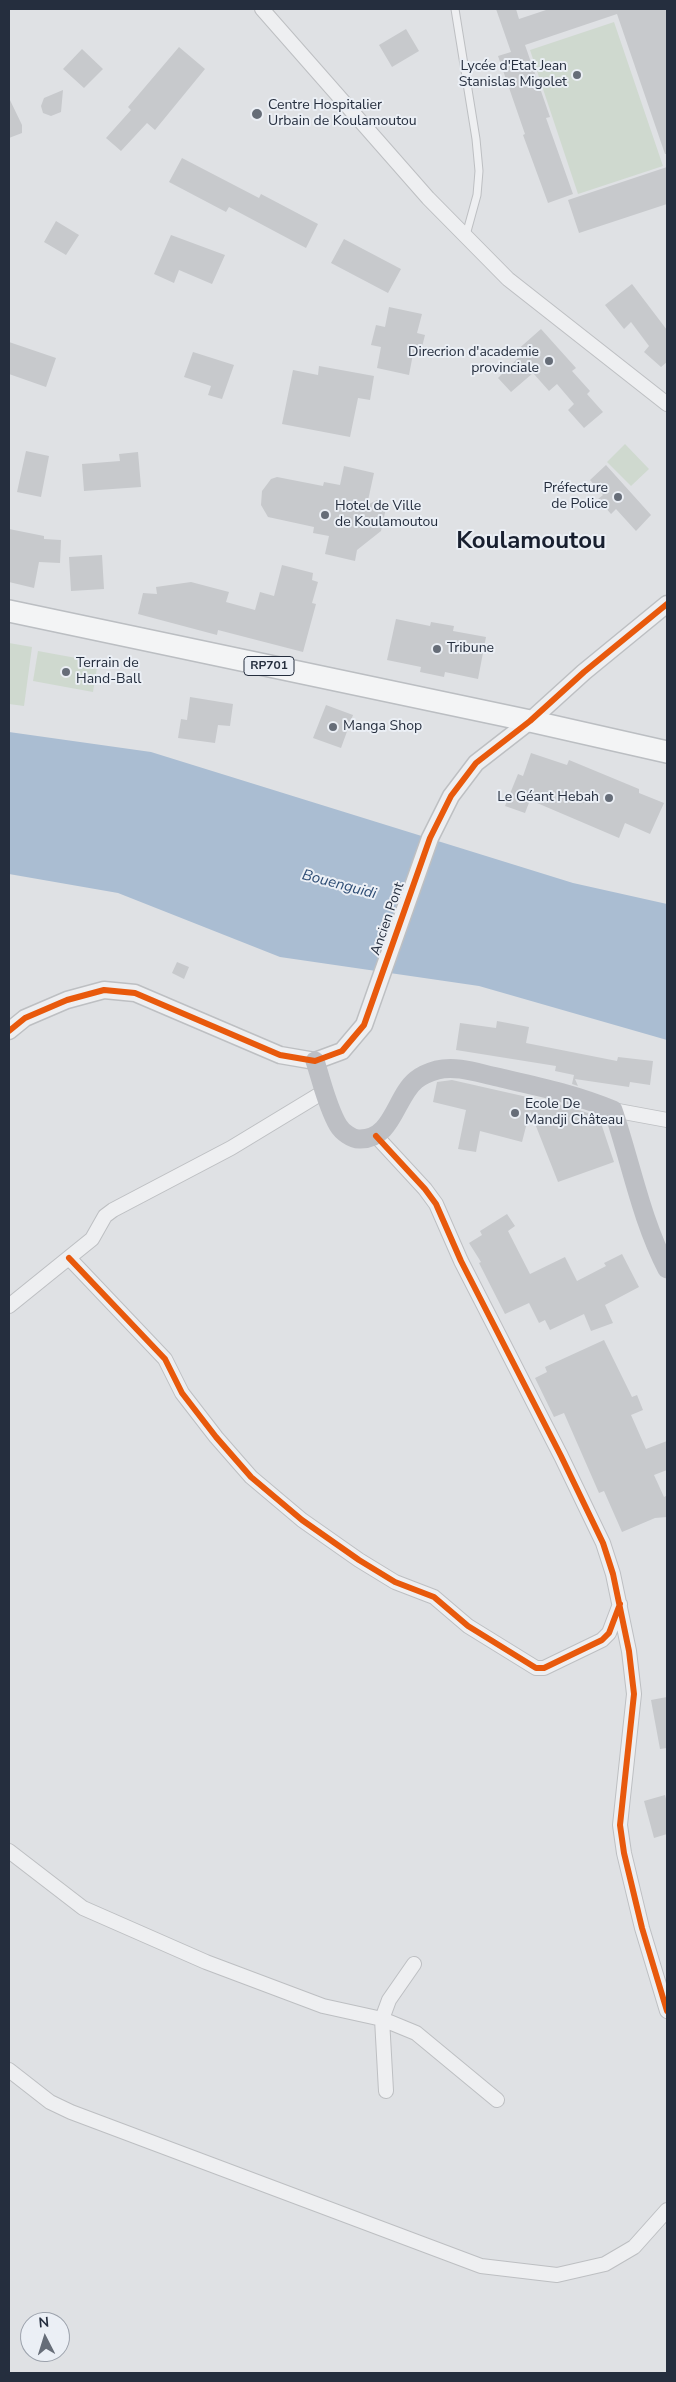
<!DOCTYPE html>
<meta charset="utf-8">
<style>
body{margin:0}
#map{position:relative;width:676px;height:2382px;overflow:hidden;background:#dfe1e4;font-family:"Nunito Sans",sans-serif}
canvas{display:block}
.frame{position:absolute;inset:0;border:10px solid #252e3e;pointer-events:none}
.north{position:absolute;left:20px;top:2312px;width:50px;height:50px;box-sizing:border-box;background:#ebeff5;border:1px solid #9ca2ac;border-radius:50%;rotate:355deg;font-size:14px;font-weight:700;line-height:20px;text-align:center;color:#252e3e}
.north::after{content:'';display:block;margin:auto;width:18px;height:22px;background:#666d78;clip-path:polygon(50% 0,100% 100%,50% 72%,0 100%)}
</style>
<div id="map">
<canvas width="676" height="2382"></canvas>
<div class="frame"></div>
<div class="north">N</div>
</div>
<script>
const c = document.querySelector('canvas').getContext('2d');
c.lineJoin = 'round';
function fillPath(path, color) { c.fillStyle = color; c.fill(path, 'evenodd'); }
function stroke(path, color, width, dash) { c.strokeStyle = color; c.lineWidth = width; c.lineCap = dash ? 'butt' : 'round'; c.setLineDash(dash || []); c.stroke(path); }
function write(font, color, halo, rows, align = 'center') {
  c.font = font + ' "Nunito Sans",sans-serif'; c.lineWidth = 4; c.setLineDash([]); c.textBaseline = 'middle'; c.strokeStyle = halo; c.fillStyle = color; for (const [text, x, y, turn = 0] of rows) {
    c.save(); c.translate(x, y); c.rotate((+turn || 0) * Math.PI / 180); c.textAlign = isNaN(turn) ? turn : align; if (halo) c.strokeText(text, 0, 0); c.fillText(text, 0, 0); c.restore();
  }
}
const green = new Path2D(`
 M614,22L663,166L578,194L530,50Z
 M625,444L649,469L631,486L607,462Z
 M9,643L32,647L24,706L9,704Z
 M38,651L98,662L93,692L33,681Z`);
const water = new Path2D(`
 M9,732L151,752L573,883L667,904V1040L479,986L280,957L118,893L9,874Z`);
const building = new Path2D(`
 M496,9H516L519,19L549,9H667V154H665L617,14L525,45L550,117L546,118L573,194L548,203L523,135L525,134L498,56L511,52Z
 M406,29L419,51L392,67L379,45Z
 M179,47L205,69L155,130L147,123L121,151L106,138L131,110L128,107Z
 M82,49L103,69L84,88L63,69Z
 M63,90L61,112L51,116L43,113L41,106L44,98Z
 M9,98L22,125V133L9,138Z
 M182,158L259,198L261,194L318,224L306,248L229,207L226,212L169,182Z
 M667,167V204L579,233L568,200Z
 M56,221L79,235L66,255L44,242Z
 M171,235L225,255L212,284L179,270L174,283L154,274Z
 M344,239L401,269L388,293L331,263Z
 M632,284L667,330V362L661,367L644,352L649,346L631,322L624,329L605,305Z
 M389,307L422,314L417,333L425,335L420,355L413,354L409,375L377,368L381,347L371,345L376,325L385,327Z
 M541,329L576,368L572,371L590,391L587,394L603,412L584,428L568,410L574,404L557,384L549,391L533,373L511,392L498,378L519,357L515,352Z
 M9,342L56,358L46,387L9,374Z
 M193,352L234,365L222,399L208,395L211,386L184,377Z
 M319,366L374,376L370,400L358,398L350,437L282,424L293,370L318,375Z
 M26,451L49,456L41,497L17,492Z
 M138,452L141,487L84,491L82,464L120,461L119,454Z
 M606,465L651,515L636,531L616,509L611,514L598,499L603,495L590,480Z
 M344,466L374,473L367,505L381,498L386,508L381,531L357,550L355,561L325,554L329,536L313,533L314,527L268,517L261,505L262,491L271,479L277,477L323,486L324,482L340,485Z
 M9,529L44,536V539L61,540L60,563L39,562L34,588L9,582Z
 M102,555L104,589L71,591L69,557Z
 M282,565L313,573L312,580L318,582L312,603L316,604L303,652L218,630L217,635L138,614L143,593L157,594L156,587L191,582L229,592L226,602L255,610L260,592L274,596Z
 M396,619L430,626L431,622L454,626L453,631L486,637L478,679L445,672L444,677L420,672L421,667L387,660Z
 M190,697L233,704L230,726L218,725L215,743L178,738L181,719L187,720Z
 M326,705L353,715L341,748L313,738Z
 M531,753L567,765L569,760L639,789V793L664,803L650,834L625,823L619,838L530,800L525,813L505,806L518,774L523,776Z
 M177,962L189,967L184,979L172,973Z
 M497,1021L529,1027L526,1043L617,1061L618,1057L653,1061L650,1085L630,1082L629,1087L575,1079L578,1086L572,1084L574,1075L555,1071L556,1066L456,1050L460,1023L496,1028Z
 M452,1080L567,1106L588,1113L591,1120L599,1117L614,1162L558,1182L530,1111L522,1142L480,1131L476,1152L458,1149L466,1110L433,1102L437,1082Z
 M507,1214L515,1226L508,1231L530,1274L565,1257L577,1281L606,1266L604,1263L622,1254L639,1287L605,1305L613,1323L591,1331L584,1314L550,1330L545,1320L539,1323L529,1303L505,1314L479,1263L481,1262L469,1243L482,1235L480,1231Z
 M604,1340L632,1397L637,1395L643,1410L631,1415L646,1449L667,1441V1470L654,1475L664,1497L666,1496L667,1517L655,1518L622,1532L604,1491L599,1493L564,1413L554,1417L535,1378L547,1372L545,1367Z
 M667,1697V1748L660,1749L651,1700Z
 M665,1795L667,1803V1834L654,1838L644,1801Z`);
const service = new Path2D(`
 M455,9L476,139L479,171L477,195L466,235`);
const minor = new Path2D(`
 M262,9L428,198L508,279L667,404
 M613,1110L667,1120
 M376,1136L425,1189L436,1204L461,1261L561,1456L603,1543L613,1574L629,1651L634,1694L620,1825L624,1853L642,1928L667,2011
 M69,1258L165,1359L182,1393L216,1437L251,1477L302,1520L359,1560L395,1582L434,1597L468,1626L536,1668H544L602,1640L609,1633L620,1604
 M9,1306L92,1239L105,1216L113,1210L231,1148L325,1091
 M9,1851L83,1908L206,1962L323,2006L382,2019L416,2033L497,2100
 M9,2070L50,2102L71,2112L481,2266L557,2275L605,2264L634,2247L667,2210
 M386,2091L382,2019L389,2000L414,1964`);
const tertiary = new Path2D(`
 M9,1031L25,1018L67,1000L104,990L135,993L280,1055L315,1061L342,1051L364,1025L430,838L451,796L476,763L530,721L584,672L667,604`);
const secondary = new Path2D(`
 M315,1061C322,1082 327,1106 338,1125C342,1132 352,1139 359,1139C393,1140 395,1097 416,1080C422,1075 430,1072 437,1070C456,1065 478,1073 497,1077C536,1086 575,1094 613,1110C631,1163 641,1219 667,1269`);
const primary = new Path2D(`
 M9,611L530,721L667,752`);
const cycleway = new Path2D(`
 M9,1031L25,1018L67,1000L104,990L135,993L280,1055L315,1061L342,1051L364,1025L430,838L451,796L476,763L530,721L584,672L667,604
 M376,1136L425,1189L436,1204L461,1261L561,1456L603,1543L613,1574L629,1651L634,1694L620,1825L624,1853L642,1928L667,2011
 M69,1258L165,1359L182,1393L216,1437L251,1477L302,1520L359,1560L395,1582L434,1597L468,1626L536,1668H544L602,1640L609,1633L620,1604`);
const markers = [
 [577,75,5,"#666d78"],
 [257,114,6,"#666d78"],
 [549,361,5,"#666d78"],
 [618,497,5,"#666d78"],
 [325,515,5,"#666d78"],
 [437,649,5,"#666d78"],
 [66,672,5,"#666d78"],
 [333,727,5,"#666d78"],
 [609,798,5,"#666d78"],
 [515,1113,5,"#666d78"]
];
const shields = [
 [269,666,50]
];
const shieldNames = [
 ["RP701",269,666]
];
const poiNames = [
 ["Lycée d'Etat Jean",567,67,"right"],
 ["Stanislas Migolet",567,83,"right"],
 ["Centre Hospitalier",268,106],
 ["Urbain de Koulamoutou",268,122],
 ["Direcrion d'academie",539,353,"right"],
 ["provinciale",539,369,"right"],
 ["Préfecture",608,489,"right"],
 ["de Police",608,505,"right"],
 ["Hotel de Ville",335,507],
 ["de Koulamoutou",335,523],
 ["Tribune",447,649],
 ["Terrain de",76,664],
 ["Hand-Ball",76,680],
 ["Manga Shop",343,727],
 ["Le Géant Hebah",599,798,"right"],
 ["Ecole De",525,1105],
 ["Mandji Château",525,1121]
];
const streetNames = [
 ["Ancien Pont",388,919,-71]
];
const waterNames = [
 ["Bouenguidi",339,885,15]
];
const townNames = [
 ["Koulamoutou",531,542]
];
fillPath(green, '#cfd9cf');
fillPath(water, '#aabdd2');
fillPath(building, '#c7c9cc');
stroke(service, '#bdbfc2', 9);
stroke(minor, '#bdbfc2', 16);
stroke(tertiary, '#bdbfc2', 19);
stroke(primary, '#bbbec2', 24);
stroke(service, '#eeeff1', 7);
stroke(minor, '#eeeff1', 14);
stroke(tertiary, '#eeeff1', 16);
stroke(secondary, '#bdbfc4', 19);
stroke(primary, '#f3f4f5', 21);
stroke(cycleway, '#e8590c', 6);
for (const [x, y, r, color] of markers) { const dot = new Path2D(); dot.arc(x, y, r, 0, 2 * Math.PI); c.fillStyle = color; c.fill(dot); stroke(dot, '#ebeff5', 2); }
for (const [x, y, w] of shields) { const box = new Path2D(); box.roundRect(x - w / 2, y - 9.5, w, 19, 4); c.fillStyle = '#ebeff5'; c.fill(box); stroke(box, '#252e3e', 1); }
write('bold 12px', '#252e3e', null, shieldNames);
write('14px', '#252e3e', '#ebeff5', poiNames, 'left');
write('14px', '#252e3e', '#ebeff5', streetNames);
write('italic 15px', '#2d4c74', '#ebeff5', waterNames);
write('bold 24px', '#181f2f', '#ebeff5', townNames);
</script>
